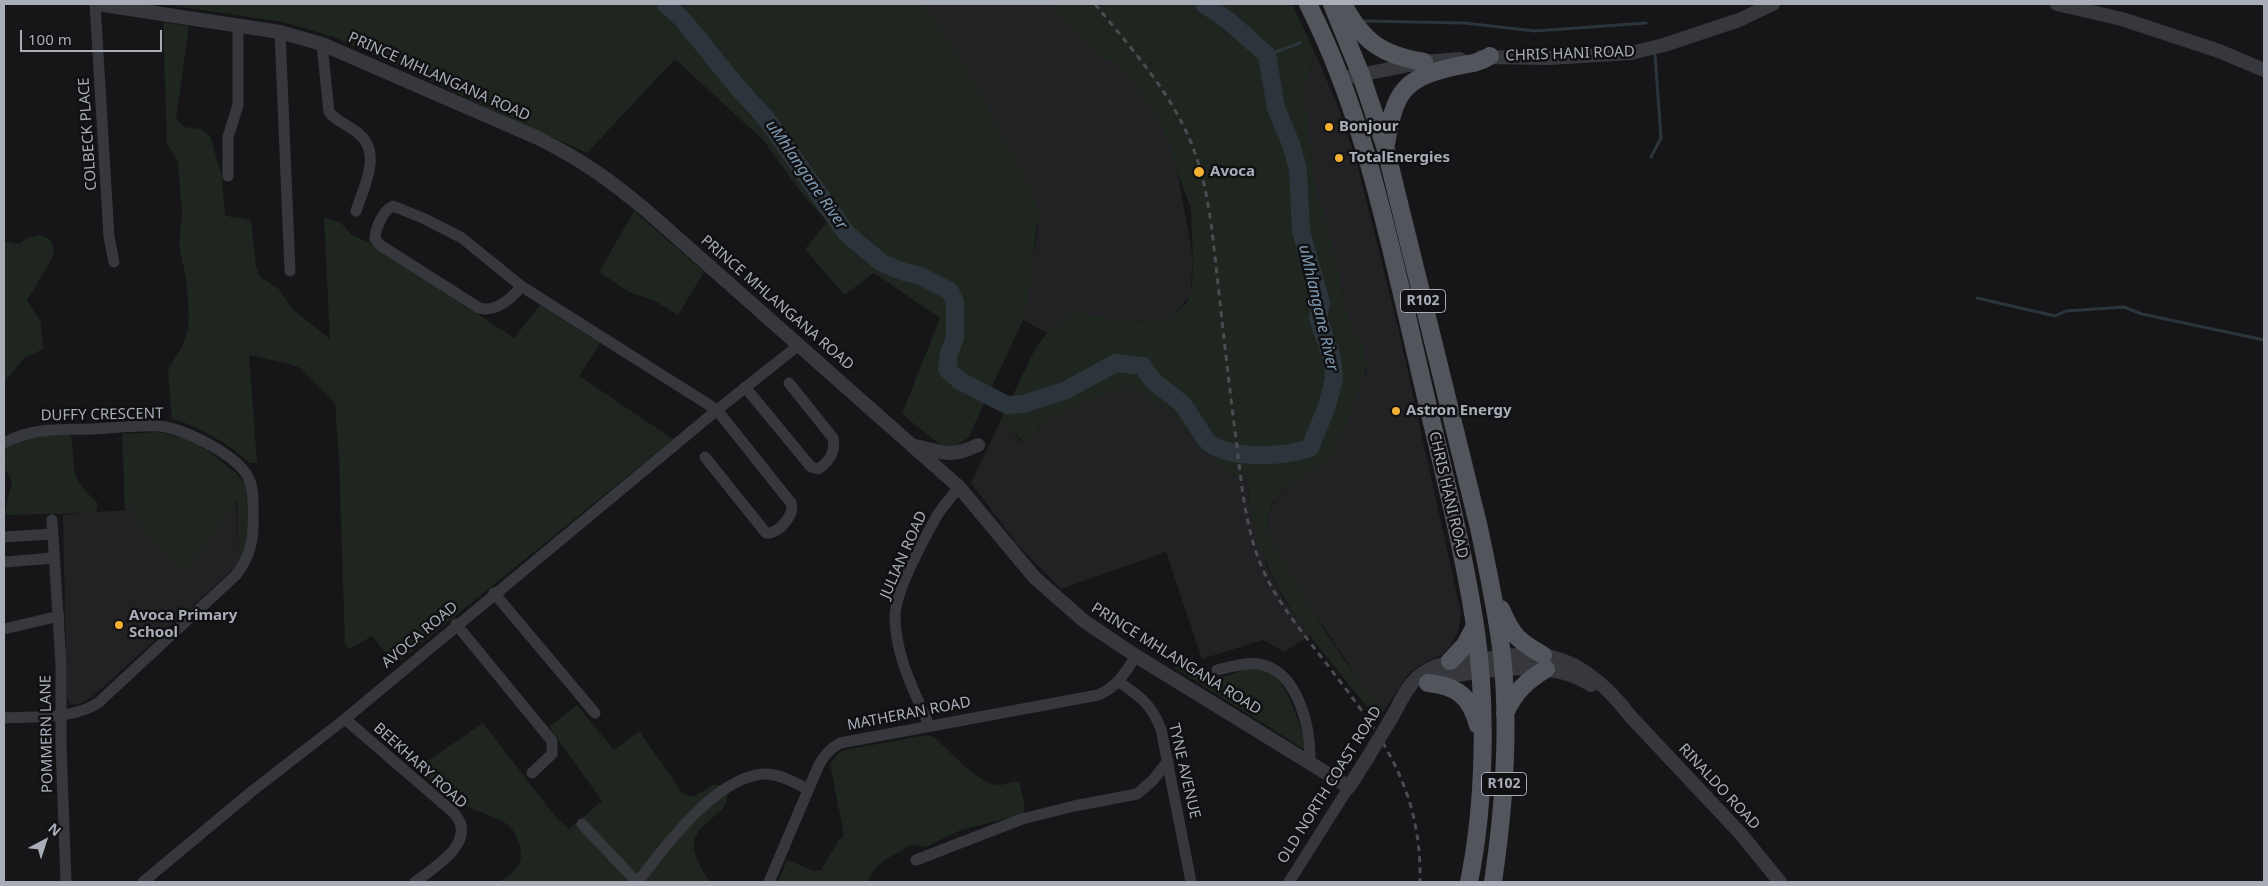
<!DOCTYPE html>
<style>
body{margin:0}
#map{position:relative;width:2268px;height:886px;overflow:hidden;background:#161618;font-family:"Noto Sans",sans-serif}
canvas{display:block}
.frame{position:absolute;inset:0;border:5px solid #a8adb8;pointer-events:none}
.north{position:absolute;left:20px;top:816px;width:50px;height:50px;-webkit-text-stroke:4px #111113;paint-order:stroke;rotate:40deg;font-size:14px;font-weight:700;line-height:20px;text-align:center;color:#a8adb8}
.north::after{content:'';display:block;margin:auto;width:18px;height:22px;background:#a8adb8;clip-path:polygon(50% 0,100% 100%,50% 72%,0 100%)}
.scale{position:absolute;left:20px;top:30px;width:142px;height:22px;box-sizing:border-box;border:2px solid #a8adb8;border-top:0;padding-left:6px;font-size:15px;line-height:18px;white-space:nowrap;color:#a8adb8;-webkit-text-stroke:4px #111113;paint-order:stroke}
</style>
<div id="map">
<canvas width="2268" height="886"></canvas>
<div class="frame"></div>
<div class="north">N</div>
<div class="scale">100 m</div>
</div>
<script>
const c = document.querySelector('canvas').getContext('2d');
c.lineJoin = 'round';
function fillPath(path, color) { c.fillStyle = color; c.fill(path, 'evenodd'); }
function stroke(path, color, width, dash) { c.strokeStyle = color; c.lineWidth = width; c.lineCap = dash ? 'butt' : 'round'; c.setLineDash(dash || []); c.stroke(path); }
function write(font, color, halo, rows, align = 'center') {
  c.font = font + ' "Noto Sans",sans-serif'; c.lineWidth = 5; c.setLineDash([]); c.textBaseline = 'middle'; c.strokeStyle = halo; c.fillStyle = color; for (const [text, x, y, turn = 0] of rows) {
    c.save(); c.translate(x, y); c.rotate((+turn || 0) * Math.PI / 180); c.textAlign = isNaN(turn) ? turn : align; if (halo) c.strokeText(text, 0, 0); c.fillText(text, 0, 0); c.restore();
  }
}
const built = new Path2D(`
 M924,4H1051L1098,57L1118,63L1149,104L1169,141L1177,170L1193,259L1190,295L1174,315L1161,321L1064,319L1047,333L1023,320L1038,229L1032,190L972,78L936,19Z
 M1315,53L1339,109L1356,160L1398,327L1461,613L1458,632L1452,644L1443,654L1419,666L1407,676L1385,709L1363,686L1307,602L1269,533L1268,526L1269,513L1277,496L1333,453L1367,369L1353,334L1322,206L1318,202L1310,149L1305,87Z
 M1125,389H1132L1145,395L1172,415L1222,469L1248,481L1249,501L1267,567L1282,597L1309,635L1285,652L1263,640L1202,659L1166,552L1061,589L1017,544L971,483L999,424L1009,427L1022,443L1035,434L1043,422L1109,391Z
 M235,488L239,564L91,698L82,703L75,705L70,703L67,699L63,515L125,510L124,493Z`);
const green = new Path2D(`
 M162,4H924L936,19L972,78L1032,190L1039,211L1029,291L1023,320L968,438L956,446H942L902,414L940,318L874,273L844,295L805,249L827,222L801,192L764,141L675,59L587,153L334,37L283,22Z
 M1051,4H1292L1315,53L1305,87L1310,149L1318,202L1322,206L1353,334L1362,337C1363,347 1366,358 1366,367C1366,376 1339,444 1334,452C1312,483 1260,484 1269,533C1303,594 1336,659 1385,709L1379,719C1361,701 1346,681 1330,661C1285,606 1251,554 1248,481L1222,469L1172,415L1145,395L1132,389L1109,391L1043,422L1028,443L1025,444L1009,427L999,424L1036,347L1047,333L1064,319L1076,312L1119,320L1161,321L1174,315L1187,302L1192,285L1193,259L1191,209L1177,170L1169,141L1149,104L1118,63L1098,57Z
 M163,22L189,26L176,119L184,127L201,129L210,136L222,177L225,215C234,219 243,216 251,221L256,267L260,277L279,289L292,309L330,339L324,217L340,222L352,235L368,242L514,338L540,305L600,343L579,376L673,439L395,665L372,636L350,649L345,644L339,460L335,403L300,368L290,364L249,355L257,463H250C226,443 202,427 172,419L168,369L182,347L188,329L189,313L186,279L179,245L182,215L178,162L167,143Z
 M634,211L704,272L678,315L655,301L629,292L599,272Z
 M39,235C51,238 55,243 53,256L27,301L41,322L43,349L24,358L4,383V241L19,244L27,238Z
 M160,432L189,440L207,450L235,472L246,486L248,532L246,550L239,564L237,500L186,572L138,524V509L125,510L122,434Z
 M60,433L71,436C77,473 66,473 97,502V509L94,513L4,515L12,481L4,468V450L20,440Z
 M1189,665C1200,667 1209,677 1221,677C1232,676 1242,668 1254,669C1263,669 1272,673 1278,680C1289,691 1304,735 1307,751L1173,667Z
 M577,705L614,750L639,731L684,795L695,796L713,785H722C743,812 693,819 694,846C695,859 703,872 710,882H498C518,872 527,861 517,839C515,836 514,831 512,829C502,817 480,813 466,806C450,799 428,782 422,765L483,723L554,815L569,829L602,801L549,727Z
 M927,735L934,737C949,750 976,782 996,785C1003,786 1011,781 1019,781L1025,808L1023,814L961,830L926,847L911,845L883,861L871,874L867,882H778L787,860L814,871L821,870L839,840L844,835L830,764L839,753L845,750Z`);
const stream = new Path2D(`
 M1365,21L1464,23L1535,31L1646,23
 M1267,55L1300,43
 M1651,157L1661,138L1655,55
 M1977,298L2055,316L2066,311L2124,307L2142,314L2264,340`);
const river = new Path2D(`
 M666,4L683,20L739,89L765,117L847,234L882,263L904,272L918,275L950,291L955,302V338L949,353L947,369L960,381L1007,405L1023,404L1064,391L1116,363L1143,366C1151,383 1166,390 1180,402C1191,412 1202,439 1212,445C1236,459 1284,457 1310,448L1327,406L1334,379L1332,358L1318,318L1321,303L1301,231L1298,170L1291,144L1276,108L1267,55L1230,22L1204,4`);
const minor = new Path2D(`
 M95,4L109,237L114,262
 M280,32L290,271
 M322,44L329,112C337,122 351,126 360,135C382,154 363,189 356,211
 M228,176V137L238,105V25
 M521,286C513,298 495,313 479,308L380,245L375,239C375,229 383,210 393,206L425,219L462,238L521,286L717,410L791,503C796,514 778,535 766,533L705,457
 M745,387L811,467L818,469C830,461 836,452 833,438L789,383
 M4,443C33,427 60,430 93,429C114,428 136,425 158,426C182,427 237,455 248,477C254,488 253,503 253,514C254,538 251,556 236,575L98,703C72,720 34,716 4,718
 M52,520L61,664V745L66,882
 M4,537L52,534
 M4,562L54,558
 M494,593L595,713
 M456,624L552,741V754L532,773
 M4,629L59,616
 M1217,670C1230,667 1246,662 1259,664C1299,671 1311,729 1310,763
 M1119,682C1141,697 1151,704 1161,729L1191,882
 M345,719L454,813C479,841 435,867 415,882
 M929,725C914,691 895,655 895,616C895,592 925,536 938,514C944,505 952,496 959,487
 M582,824L634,879H640C666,845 720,772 768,774C782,775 795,783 808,789
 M916,860L1022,819L1074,806L1137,794L1153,780L1168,761
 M143,882L251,792L345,719L717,410L799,345
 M769,882L818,767C823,756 829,749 840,743L1098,695C1117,687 1125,673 1136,656
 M1289,882L1349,787`);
const tertiary = new Path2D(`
 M97,4L280,32L322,44L538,138C582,160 610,180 647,211L959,487L1035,578L1084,621L1136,656L1349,787L1368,757
 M2057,4L2122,19L2219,51L2264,70
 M1481,57L1549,58L1631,53L1664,45L1739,20L1773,4
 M1340,79L1424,62L1460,59
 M916,446C946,453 950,458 978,445
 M1426,684L1442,677C1490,671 1548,657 1591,685
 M1392,717C1400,703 1405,689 1417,678C1435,661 1458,661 1481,659C1501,658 1523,652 1542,655C1580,660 1609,688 1631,717L1740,833L1780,882`);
const primary = new Path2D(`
 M1308,4C1364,115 1389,239 1417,359C1437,447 1461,535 1475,625C1487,704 1485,804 1469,882
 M1332,4L1361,75L1385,146L1479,528C1488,570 1497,613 1502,655C1510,731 1504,808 1493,882
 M1343,4C1363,42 1382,55 1424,62
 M1386,144C1395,91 1403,78 1457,66C1469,64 1479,63 1490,56
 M1501,609C1512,635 1518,641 1543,655
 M1450,661L1465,645L1475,626
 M1428,683C1457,686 1470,696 1478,725
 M1505,713C1515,692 1526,681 1546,669`);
const rail = new Path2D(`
 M1095,4C1133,51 1176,97 1196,156C1210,197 1213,241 1218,284C1224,339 1230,393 1237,447C1242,489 1246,531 1263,570C1277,601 1298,627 1319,654C1376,728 1422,783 1420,882`);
const tertiaryBridge = new Path2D(`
 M1368,757L1392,717`);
const markers = [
 [1329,127,5,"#f2b134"],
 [1339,158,5,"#f2b134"],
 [1199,172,6,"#f2b134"],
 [1396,411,5,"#f2b134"],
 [119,625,5,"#f2b134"]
];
const shields = [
 [1423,301,45],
 [1504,784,45]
];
const shieldNames = [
 ["R102",1423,301],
 ["R102",1504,784]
];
const streetNames = [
 ["CHRIS HANI ROAD",1570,54,-2],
 ["PRINCE MHLANGANA ROAD",439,77,24],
 ["COLBECK PLACE",88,134,-94],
 ["PRINCE MHLANGANA ROAD",777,303,41],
 ["DUFFY CRESCENT",102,415,-1],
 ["CHRIS HANI ROAD",1448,495,77],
 ["JULIAN ROAD",904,555,-66],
 ["AVOCA ROAD",420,635,-40],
 ["PRINCE MHLANGANA ROAD",1176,659,32],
 ["MATHERAN ROAD",909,714,-11],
 ["POMMERN LANE",47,734,-91],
 ["BEEKHARY ROAD",420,766,42],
 ["TYNE AVENUE",1184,771,77],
 ["OLD NORTH COAST ROAD",1330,785,-58],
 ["RINALDO ROAD",1719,787,47]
];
const poiNames = [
 ["Bonjour",1339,127],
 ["TotalEnergies",1349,158],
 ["Avoca",1210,172],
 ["Astron Energy",1406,411],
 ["Avoca Primary",129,616],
 ["School",129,633]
];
const waterNames = [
 ["uMhlangane River",806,175,55],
 ["uMhlangane River",1318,308,77]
];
fillPath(built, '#222225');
fillPath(green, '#1e261f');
stroke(stream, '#2c353c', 3);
stroke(river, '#2c353c', 18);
stroke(minor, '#37383d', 11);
stroke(tertiary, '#37383d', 14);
stroke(primary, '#53555c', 18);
stroke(rail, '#4a4c52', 3, [6, 5]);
stroke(tertiaryBridge, '#37383d', 14);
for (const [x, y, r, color] of markers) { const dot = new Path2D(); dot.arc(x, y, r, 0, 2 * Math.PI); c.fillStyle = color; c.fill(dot); stroke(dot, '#111113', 2); }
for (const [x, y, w] of shields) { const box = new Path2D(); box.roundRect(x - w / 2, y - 11.5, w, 23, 4); c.fillStyle = '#111113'; c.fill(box); stroke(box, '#a8adb8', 1); }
write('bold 14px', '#a8adb8', null, shieldNames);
write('15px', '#a8adb8', '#111113', streetNames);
write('bold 15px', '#a8adb8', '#111113', poiNames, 'left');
write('italic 16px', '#7f9bb3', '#111113', waterNames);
</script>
